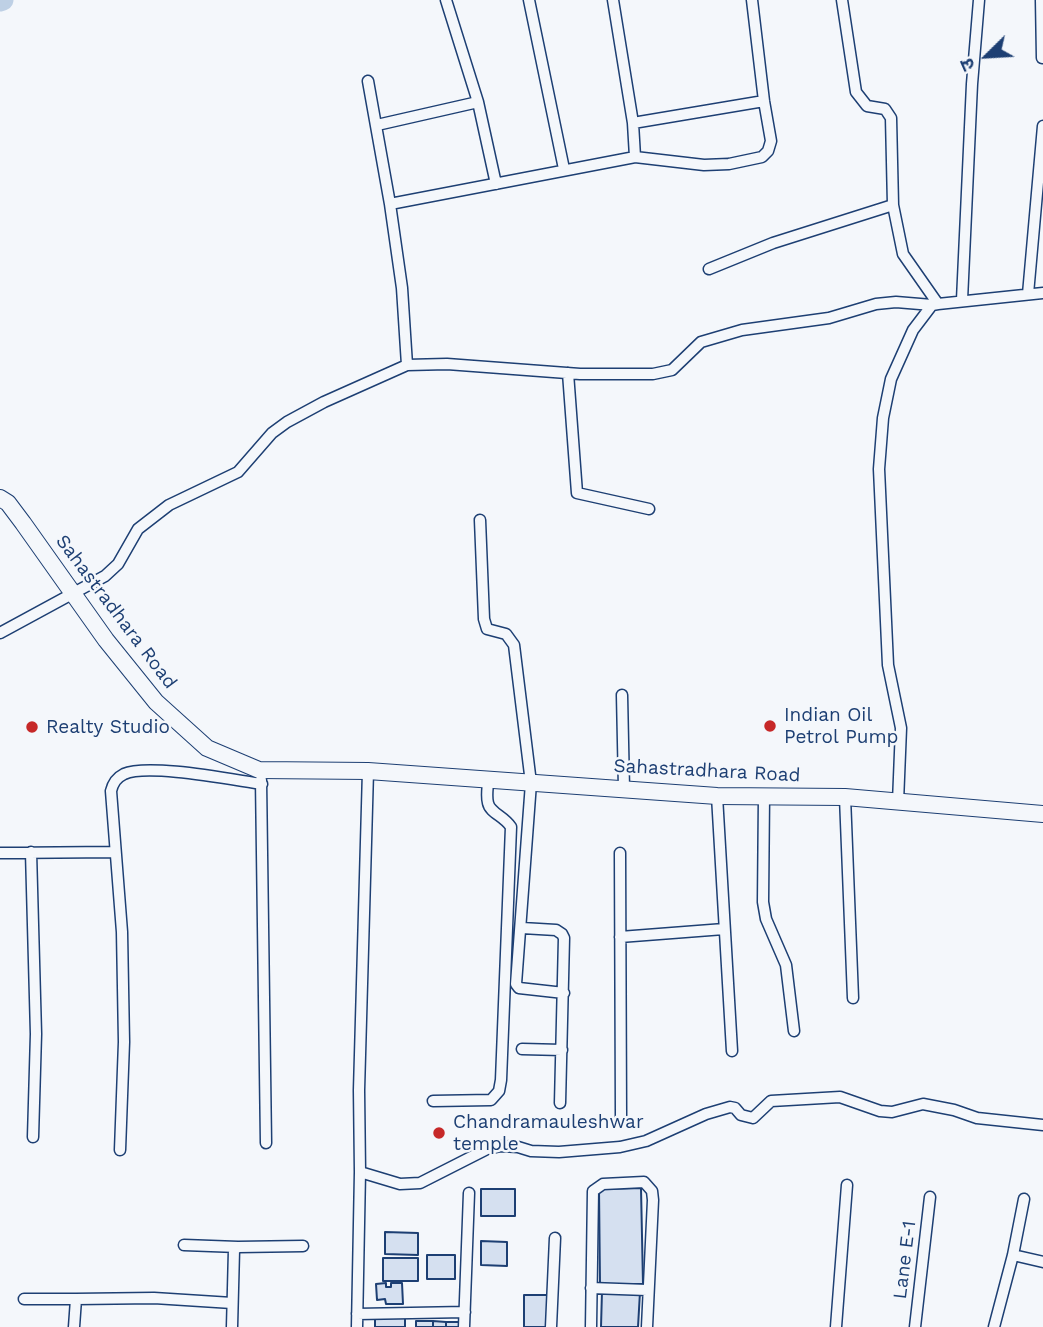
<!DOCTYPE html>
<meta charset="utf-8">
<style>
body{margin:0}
#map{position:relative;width:1043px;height:1327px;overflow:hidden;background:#f4f7fb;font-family:"Work Sans","Noto Sans Devanagari",sans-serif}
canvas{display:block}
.north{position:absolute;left:952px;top:21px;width:70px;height:70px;-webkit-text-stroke:5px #f4f7fb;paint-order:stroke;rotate:246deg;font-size:19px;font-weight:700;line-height:28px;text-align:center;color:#1d3f73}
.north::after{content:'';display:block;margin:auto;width:24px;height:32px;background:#1d3f73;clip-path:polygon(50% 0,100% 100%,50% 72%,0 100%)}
</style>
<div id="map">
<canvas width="1043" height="1327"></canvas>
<div class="north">उ</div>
</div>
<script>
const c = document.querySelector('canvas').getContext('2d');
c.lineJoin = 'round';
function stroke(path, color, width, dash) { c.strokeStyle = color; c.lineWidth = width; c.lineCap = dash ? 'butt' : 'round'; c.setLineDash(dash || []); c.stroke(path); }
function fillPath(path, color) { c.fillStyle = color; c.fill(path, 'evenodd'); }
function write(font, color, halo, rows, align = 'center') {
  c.font = font + ' "Work Sans",sans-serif'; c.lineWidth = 5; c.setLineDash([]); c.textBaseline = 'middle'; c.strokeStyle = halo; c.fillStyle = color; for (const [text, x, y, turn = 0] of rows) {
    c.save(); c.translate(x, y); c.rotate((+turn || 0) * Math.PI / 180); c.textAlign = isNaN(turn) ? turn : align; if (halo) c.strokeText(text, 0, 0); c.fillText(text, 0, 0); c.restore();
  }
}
const river = new Path2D(`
 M0,1L3,0`);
const building = new Path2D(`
 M641,1188L643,1284H600L599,1189Z
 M481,1189H515V1216H481Z
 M385,1232L418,1233V1255L385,1254Z
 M481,1241L507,1242V1266L481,1265Z
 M427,1255H455V1279H427Z
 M383,1258H418V1281H383Z
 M386,1283V1287H391V1283H402L403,1304H386L385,1299L377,1300L376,1284Z
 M602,1291L640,1292L638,1327H601Z
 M524,1295H550V1327H524Z
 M375,1316H405V1327H375Z
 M416,1321H433V1327H416Z
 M433,1321L446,1322V1327H433Z
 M446,1322H459V1327H446Z`);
const street = new Path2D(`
 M446,0L478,102L496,184
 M529,0L564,169
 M613,0L633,123L635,157
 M842,0L856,92L867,106L885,109L891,118L893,205L903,254L938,304L932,305L913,330L891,379L883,418L879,469L888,665L901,728L898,802
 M1041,0L1042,58
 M368,81L390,204
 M633,123L764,101
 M377,125L478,102
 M709,269L773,243L893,205
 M1028,294L1043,126
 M962,300L972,84L979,0
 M938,304L1043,293
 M407,365L402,288L390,204L635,157L704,165L729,164L762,157L768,151L771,141L764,101L752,0
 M568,373L577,493L649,509
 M480,520L484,619L487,629L506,634L514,645L531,783L516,984L519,988L564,993
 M0,633L105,576L118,564L138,529L169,505L238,472L272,433L287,422L324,402L407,365L447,364L580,374H653L672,370L701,342L742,330L829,318L876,304L896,302L932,305
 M622,695L624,789
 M261,780L266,1143
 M717,796L732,1051
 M764,796L763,902L766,919L786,965L794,1031
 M845,797L853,998
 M31,852L36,1034L33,1137
 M0,853L115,852
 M620,853L621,1117
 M522,928L556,930L562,934L564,938L560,1103
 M620,937L724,929
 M522,1049L562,1050
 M433,1101L491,1100L499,1091L501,1080L511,827C504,816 490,813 488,803C486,796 488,787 488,780
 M120,1150L124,1042L122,932L111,791C113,783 116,778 124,774C148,763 233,780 262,784
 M360,1172L400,1184L420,1183L487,1149L501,1146L518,1147L531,1151L559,1152L620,1147L646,1141L706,1114L730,1107L735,1108L741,1115L753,1118L771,1101L840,1097L880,1111L892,1112L923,1104L954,1110L977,1118L1043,1125
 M184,1245L238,1247
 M1013,1255L1043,1262
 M591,1288L647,1290
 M24,1299H76
 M357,1314L465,1312
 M74,1327L76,1299L154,1298L232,1303
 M232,1327L234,1250L238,1247L303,1246
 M357,1327L360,1172L359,1090L368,771
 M464,1327L469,1193
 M551,1327L555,1238
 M591,1327L593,1191L603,1184L644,1182L652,1191L653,1200L647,1327
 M836,1327L847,1185
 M915,1327L930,1197
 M994,1327L1013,1255L1024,1199`);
const secondary = new Path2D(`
 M0,498L8,503L23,523L106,640L156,702L207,748L259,770L368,771L717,796L845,797L1043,814`);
const markers = [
 [770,726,7,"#c62828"],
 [32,727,7,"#c62828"],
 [439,1133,7,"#c62828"]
];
const streetNames = [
 ["Sahastradhara Road",116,612,53],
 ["Sahastradhara Road",707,771,3],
 ["Lane E-1",905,1260,-83]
];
const poiNames = [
 ["Indian Oil",784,715],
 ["Petrol Pump",784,737],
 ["Realty Studio",46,727],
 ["Chandramauleshwar",453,1122],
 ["temple",453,1144]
];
stroke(river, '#bed0e5', 21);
fillPath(building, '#d5e0f0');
stroke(building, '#1d3f73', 2);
stroke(street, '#1d3f73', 13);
stroke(secondary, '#1d3f73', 18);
stroke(street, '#f4f7fb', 10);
stroke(secondary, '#f4f7fb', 16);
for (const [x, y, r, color] of markers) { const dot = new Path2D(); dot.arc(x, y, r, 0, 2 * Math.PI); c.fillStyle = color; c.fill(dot); stroke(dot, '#f4f7fb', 2.5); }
write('19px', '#1d3f73', '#f4f7fb', streetNames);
write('19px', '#1d3f73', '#f4f7fb', poiNames, 'left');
</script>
